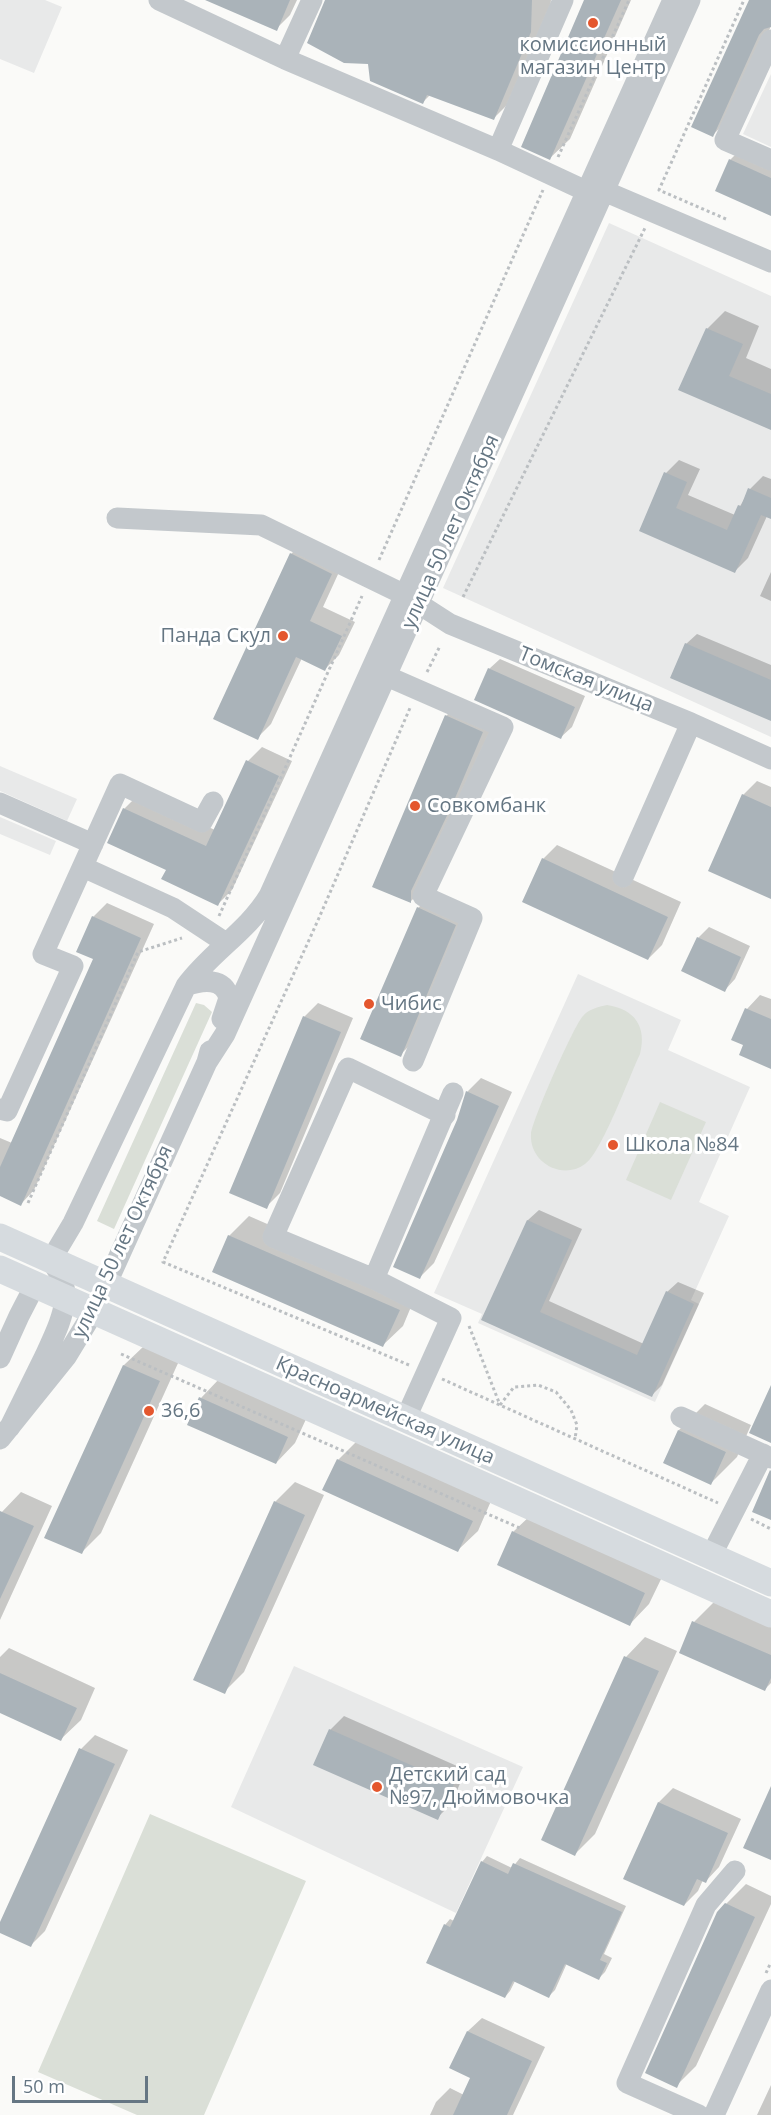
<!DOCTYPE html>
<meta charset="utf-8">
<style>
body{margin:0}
#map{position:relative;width:771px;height:2115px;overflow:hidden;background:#fafaf8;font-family:"Open Sans",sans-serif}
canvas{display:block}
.scale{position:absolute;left:12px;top:2076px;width:136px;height:27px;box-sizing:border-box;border:3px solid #657683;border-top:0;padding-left:8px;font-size:18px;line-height:21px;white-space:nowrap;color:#657683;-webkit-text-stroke:4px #fff;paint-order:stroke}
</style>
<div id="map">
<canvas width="771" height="2115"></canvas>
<div class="scale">50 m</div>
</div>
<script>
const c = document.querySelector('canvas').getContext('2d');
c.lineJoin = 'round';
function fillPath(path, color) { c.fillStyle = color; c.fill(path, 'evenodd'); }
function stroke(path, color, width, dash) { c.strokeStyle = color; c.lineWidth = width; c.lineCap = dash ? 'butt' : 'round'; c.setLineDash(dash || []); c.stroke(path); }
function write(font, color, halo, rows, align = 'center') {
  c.font = font + ' "Open Sans",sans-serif'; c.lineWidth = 6; c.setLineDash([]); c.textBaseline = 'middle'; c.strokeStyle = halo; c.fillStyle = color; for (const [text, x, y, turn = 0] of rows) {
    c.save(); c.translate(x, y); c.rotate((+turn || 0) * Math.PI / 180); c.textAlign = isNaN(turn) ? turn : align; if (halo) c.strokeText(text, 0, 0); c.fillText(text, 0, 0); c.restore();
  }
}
const built = new Path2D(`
 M0,0H45L62,7L34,73L0,59Z
 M771,74V147L743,134Z
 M609,223L771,296V737L443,588Z
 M0,766L77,799L67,821L0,791Z
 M0,817L56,841L50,855L0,834Z
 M578,974L681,1020L668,1050L750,1087L699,1202L729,1216L691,1300L699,1304L655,1402L478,1323L482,1314L434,1293Z
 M294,1666L523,1767L456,1913L231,1807Z`);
const green = new Path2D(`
 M196,1003L204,1005L212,1012L114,1229L97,1221Z
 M607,1005C635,1009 647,1027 640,1054C630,1075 601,1154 585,1164C562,1181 529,1162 531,1134C532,1121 574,1025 583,1016C589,1009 598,1007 607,1005Z
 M660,1102L706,1122L671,1200L626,1180Z
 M150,1814L306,1881L204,2115H137L38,2072Z`);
const shadow = new Path2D(`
 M209,0H297L290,15L276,29Z
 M327,0H551L550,11L513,99L494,118L431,94L423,102L370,62Z
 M585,0H631L570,139L550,158Z
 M750,0H771V26L728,119L713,135Z
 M750,140L771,150V215L730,160Z
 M725,311L759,326L746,358L771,369V429L680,389L707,329Z
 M679,460L700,469L688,495L735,515L750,489L763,476L771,479V518L767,516L748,558L735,571L641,530L666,473Z
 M305,540L345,559L323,607L355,622L339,655L325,669L302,658L271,724L257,738L291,554Z
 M771,572V601L760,596Z
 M697,634L771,665V719L686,644Z
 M500,659L585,696L572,727L561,737L489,669Z
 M460,702L496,718L424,888L410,902L374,887L446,716Z
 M262,747L292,761L232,890L218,904L168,870L109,843L124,809L138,795L215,830L248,761Z
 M757,781L771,787V897L743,795Z
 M557,845L681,902L662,945L648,959L543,859Z
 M432,894L468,910L414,1041L400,1055L418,908Z
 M107,903L154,924L34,1190L21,1204L0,1195V1138L12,1143L95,959L93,917Z
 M709,927L750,946L735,979L725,990L698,938Z
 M760,995L771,999V1067L745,1045L747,1009Z
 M318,1003L353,1018L280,1193L266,1207L304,1017Z
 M481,1078L512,1092L434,1263L420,1277L458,1121L467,1092Z
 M539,1210L582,1229L549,1301L644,1344L667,1292L678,1282L704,1293L662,1385L652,1395L483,1319L528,1220Z
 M249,1216L418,1290L403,1326L383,1345L214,1271L229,1236Z
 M144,1346L179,1361L101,1533L81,1553L46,1537L124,1365Z
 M220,1378L307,1417L295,1443L276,1463L201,1398Z
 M705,1404L751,1425L737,1457L711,1483L665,1462L679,1430Z
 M358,1440L491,1501L478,1531L458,1550L338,1460Z
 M295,1482L324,1495L244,1672L224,1692L275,1502Z
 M21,1492L52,1506L0,1620V1514Z
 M533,1513L664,1573L649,1604L630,1624L513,1532Z
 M714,1602L771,1627V1683L765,1689L694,1622Z
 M645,1637L677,1651L595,1834L575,1854L626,1657Z
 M9,1648L95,1688L81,1720L61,1739L0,1711V1657Z
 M344,1716L466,1770L451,1804L437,1818L330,1730Z
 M95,1735L128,1750L45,1931L31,1945L0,1931V1925L81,1749Z
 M673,1788L741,1819L719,1867L706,1881L703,1880L698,1891L684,1905L625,1878L659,1802Z
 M487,1856L512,1868L520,1858L626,1906L604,1954L612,1958L605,1972L599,1978L567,1963L555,1990L549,1996L515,1981L510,1991L505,1997L445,1925L450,1919L454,1921L482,1862Z
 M746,1884L771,1896V1904L696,2066L676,2086L726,1904Z
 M482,2018L545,2047L513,2115H430L436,2102L450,2088L464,2095L472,2077L451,2068L468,2031Z
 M771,2085V2115H757Z`);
const building = new Path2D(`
 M205,0H290L277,31Z
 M325,0H532L531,32L494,120L427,95L423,104L370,81L368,64L344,63L307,43Z
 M584,0H621L550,160L521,147Z
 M749,0H771V27L764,29L759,35L713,137L691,127Z
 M729,159L771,178V216L715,191Z
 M706,328L743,344L729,376L771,394V430L678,390Z
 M664,472L687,482L676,508L727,530L738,505L741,506L748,488L771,498V519L761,515L735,573L639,531Z
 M290,553L332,574L310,621L342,636L325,671L296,657L258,740L213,719Z
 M685,643L771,680V721L670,678Z
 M488,668L575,707L561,739L474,700Z
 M445,715L483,732L453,803L411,891V903L372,887Z
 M246,760L279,776L218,906L161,879L166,870L107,843L123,808L206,846Z
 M742,794L771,807V899L708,871Z
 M542,858L668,917L648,960L522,902Z
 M417,907L456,925L401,1057L360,1039Z
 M92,916L141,938L21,1206L0,1196V1167L93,959L76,952Z
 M697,937L741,957L725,992L681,971Z
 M745,1008L771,1019V1069L739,1055L743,1045L731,1040Z
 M303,1016L341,1032L267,1209L229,1193Z
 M466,1091L499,1106L420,1279L393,1267L457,1120Z
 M527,1220L572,1240L540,1312L637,1355L666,1291L694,1304L652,1397L481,1320Z
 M228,1235L400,1310L383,1347L212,1272Z
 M123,1365L160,1381L82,1554L44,1538Z
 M771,1385V1443L749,1433Z
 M199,1397L288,1437L276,1464L187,1425Z
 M678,1430L726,1452L711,1485L663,1463Z
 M337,1459L473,1521L458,1552L322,1490Z
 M770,1470L771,1471V1520L752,1512Z
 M274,1501L305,1515L225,1694L193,1680Z
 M0,1511L34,1526L0,1599Z
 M512,1531L645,1593L630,1626L497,1565Z
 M692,1621L771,1655V1678L765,1691L679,1653Z
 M624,1656L659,1671L575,1856L541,1840Z
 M0,1673L77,1708L61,1741L0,1713Z
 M329,1729L454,1784L438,1820L313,1765Z
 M79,1748L115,1764L31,1947L0,1933V1922Z
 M771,1786V1860L743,1848Z
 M658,1802L728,1833L706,1883L697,1879L684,1906L623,1879Z
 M481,1861L508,1874L513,1863L622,1912L600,1960L607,1963L599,1980L565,1964L549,1998L513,1981L505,1998L426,1963L444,1924L450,1927Z
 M725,1903L755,1917L677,2088L645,2073L717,1912Z
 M467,2031L532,2061L507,2115H453L470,2078L449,2068Z`);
const path = new Path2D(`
 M558,157L629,0
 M726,219L659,190L744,0
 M379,560L543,190
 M463,597L645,228
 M427,672L440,646
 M219,916L362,596
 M28,1203L138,952L182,938
 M469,1326L500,1405
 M121,1354L522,1529
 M409,1365L163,1262L319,918L410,708
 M442,1379L718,1503
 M500,1405L514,1387L538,1385L556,1392L571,1410L577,1425L575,1439
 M751,1519L771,1529
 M766,1973L771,1962`);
const minor = new Path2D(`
 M159,0L285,59L498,150L586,191H604L771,262
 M771,40L725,140L771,160
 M285,59L312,0
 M498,150L563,0
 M117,518L261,525L405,595L450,624L691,723L771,759
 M375,671L503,727L423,896L472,918L413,1061
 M0,803L93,844
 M83,867L173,908L226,943
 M623,877L691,723
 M186,986C202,980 224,977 229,998L222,1019
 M207,1062L225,1034L690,0
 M0,1109L7,1111L73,966L43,954L120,784L202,822L213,802
 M374,1279L453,1093
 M106,1285L207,1062L210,1051
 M0,1358L19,1316L35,1285
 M681,1417L771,1458
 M405,1420L451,1318L374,1279L273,1237L348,1068L445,1115
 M10,1427C22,1403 33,1380 45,1356C53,1338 63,1319 65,1299C66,1284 59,1272 51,1260L73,1223L186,986C210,953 248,931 269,896L673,0
 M0,1439L66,1357L94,1311
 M711,1556L763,1454
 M699,2115L627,2083L706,1905L735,1871
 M714,2115L771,1990`);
const major = new Path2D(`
 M0,1237L771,1583
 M0,1269L771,1614`);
const markers = [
 [593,23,6,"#e4572e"],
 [283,636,6,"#e4572e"],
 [415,806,6,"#e4572e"],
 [369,1004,6,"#e4572e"],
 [613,1145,6,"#e4572e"],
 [149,1411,6,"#e4572e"],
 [377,1787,6,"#e4572e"]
];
const poiNames = [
 ["комиссионный",593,45,"center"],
 ["магазин Центр",593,68,"center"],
 ["Панда Скул",271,636,"right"],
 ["Совкомбанк",427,806],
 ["Чибис",381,1004],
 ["Школа №84",625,1145],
 ["36,6",161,1411],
 ["Детский сад",389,1775],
 ["№97, Дюймовочка",389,1798]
];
const streetNames = [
 ["улица 50 лет Октября",451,532,-66],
 ["Томская улица",586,680,22],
 ["улица 50 лет Октября",123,1242,-65],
 ["Красноармейская улица",385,1411,24]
];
fillPath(built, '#e8e9e9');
fillPath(green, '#dadfd7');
fillPath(shadow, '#0003');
fillPath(building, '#aab3b9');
stroke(path, '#bbbfc2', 3, [3, 3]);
stroke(minor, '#c3c8cc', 21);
stroke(major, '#d6dbdf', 27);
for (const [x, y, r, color] of markers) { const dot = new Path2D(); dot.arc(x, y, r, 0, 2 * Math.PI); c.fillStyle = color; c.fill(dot); stroke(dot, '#fff', 2); }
write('20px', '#657683', '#fff', poiNames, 'left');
write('20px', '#657683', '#fff', streetNames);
</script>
